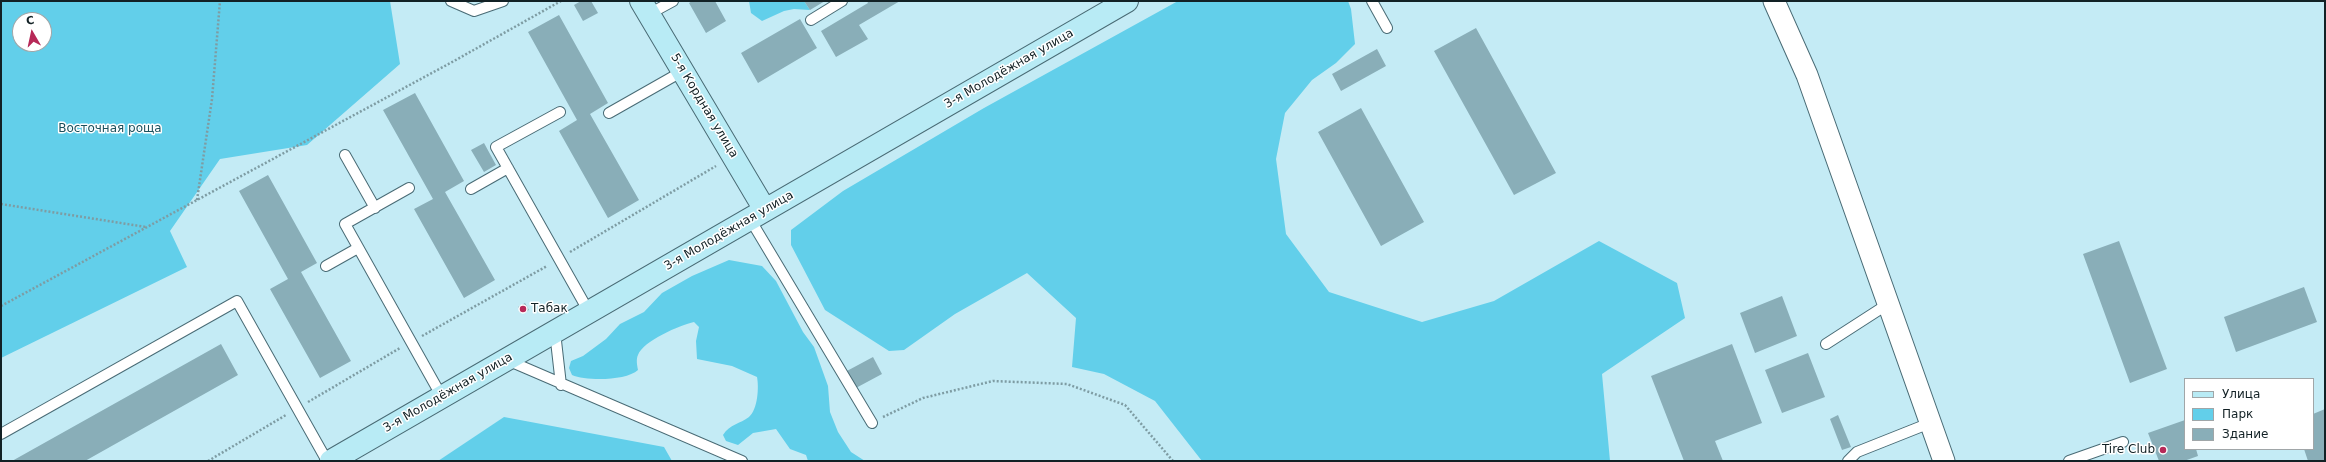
<!DOCTYPE html>
<meta charset="utf-8">
<style>
body{margin:0}
#map{position:relative;width:2326px;height:462px;overflow:hidden;background:#c4ebf5;font-family:"DejaVu Sans",sans-serif}
canvas{display:block}
.frame{position:absolute;inset:0;border:2px solid #122125;pointer-events:none}
.legend{position:absolute;left:2184px;top:378px;width:130px;height:72px;box-sizing:border-box;background:#fff;border:1px solid #a0a6a8;margin:0;padding:5px 7px;list-style:none;font-size:12px;color:#122125}
.legend li{display:flex;align-items:center;gap:8px;height:20px}
.legend b{width:20px;border:1px solid #a0a6a8}
.north{position:absolute;left:12px;top:12px;width:40px;height:40px;box-sizing:border-box;background:#fff;border:1px solid #a0a6a8;border-radius:50%;rotate:351deg;font-size:11px;font-weight:700;line-height:16px;text-align:center;color:#122125}
.north::after{content:'';display:block;margin:auto;width:14px;height:18px;background:#b72958;clip-path:polygon(50% 0,100% 100%,50% 72%,0 100%)}
</style>
<div id="map">
<canvas width="2326" height="462"></canvas>
<div class="frame"></div>
<ul class="legend">
<li><b style="height:5px;background:#b8ebf5"></b>Улица</li>
<li><b style="height:11px;background:#62cfea"></b>Парк</li>
<li><b style="height:11px;background:#89aeb8"></b>Здание</li>
</ul>
<div class="north">С</div>
</div>
<script>
const c = document.querySelector('canvas').getContext('2d');
c.lineJoin = 'round';
function fillPath(path, color) { c.fillStyle = color; c.fill(path, 'evenodd'); }
function stroke(path, color, width, dash) { c.strokeStyle = color; c.lineWidth = width; c.lineCap = dash ? 'butt' : 'round'; c.setLineDash(dash || []); c.stroke(path); }
function write(font, color, halo, rows, align = 'center') {
  c.font = font + ' "DejaVu Sans",sans-serif'; c.lineWidth = 3; c.setLineDash([]); c.textBaseline = 'middle'; c.strokeStyle = halo; c.fillStyle = color; for (const [text, x, y, turn = 0] of rows) {
    c.save(); c.translate(x, y); c.rotate((+turn || 0) * Math.PI / 180); c.textAlign = isNaN(turn) ? turn : align; if (halo) c.strokeText(text, 0, 0); c.fillText(text, 0, 0); c.restore();
  }
}
const green = new Path2D(`
 M1,1H390L400,64L307,145L220,159L170,231L187,267L1,358ZM20,20H44V44H20Z
 M749,1H804L810,10L794,9L784,11L762,21L751,13Z
 M1178,1H1348L1351,9L1355,44L1336,63L1312,80L1285,113L1276,159L1286,234L1329,292L1422,322L1494,301L1599,241L1677,283L1685,318L1602,374L1610,461H1202L1155,401L1104,374L1072,367L1076,318L1027,273L955,314L904,350L889,351L825,310L791,245V230L843,191L984,108Z
 M729,260L762,266L776,281L803,332L814,347L828,386L830,412L838,432L851,452L865,461H808L806,455L790,449L776,429L753,433L738,445L726,441L723,435C730,424 740,424 749,417C758,409 759,387 757,377L732,366L697,359L696,341L699,327L694,322C680,325 643,341 638,355C636,359 637,365 638,370C626,381 586,381 572,375L569,368L571,361L583,356L606,339L620,324L644,312L662,293L692,276Z
 M504,417L664,447L672,461H438Z`);
const building = new Path2D(`
 M581,1H591L598,13L583,21L574,5Z
 M692,1H715L726,21L706,33L689,3Z
 M804,1H825L810,10Z
 M867,1H900L859,25L868,39L836,57L821,31L868,3Z
 M559,15L608,103L590,114L639,200L608,218L559,131L577,120L528,32Z
 M800,19L817,48L758,83L741,53Z
 M1476,28L1556,173L1514,195L1434,51Z
 M1377,49L1386,66L1341,91L1332,74Z
 M415,93L464,181L445,192L495,280L464,298L414,209L433,199L383,110Z
 M1361,108L1424,222L1381,246L1318,132Z
 M484,143L496,165L484,172L471,150Z
 M268,175L317,263L301,272L351,361L320,378L270,289L288,279L239,191Z
 M2119,241L2167,369L2130,383L2083,254Z
 M2304,287L2317,322L2236,352L2224,317Z
 M1782,296L1797,336L1755,353L1740,313Z
 M525,303L529,310L523,313L518,307Z
 M221,344L238,375L85,461H12Z
 M1732,344L1762,423L1715,441L1723,461H1684L1651,376Z
 M1808,353L1825,397L1782,413L1765,370Z
 M873,357L882,374L854,389L845,372Z
 M2325,409V461H2308L2304,449H2313V414Z
 M1838,415L1851,447L1842,450L1830,419Z
 M2185,420V449H2196L2198,456L2184,461H2159L2148,433Z`);
const path = new Path2D(`
 M197,200L212,99L220,1
 M1,204L146,227
 M570,252L716,166
 M1,306L454,61L561,1
 M422,336L547,266
 M308,402L400,348
 M883,417L923,398L993,381L1067,384L1125,405L1173,461
 M208,461L286,415`);
const lane = new Path2D(`
 M451,1L474,11L503,1
 M1372,1L1387,28
 M649,14L673,1
 M811,20L842,1
 M560,112L496,147L589,312
 M609,113L683,71
 M345,155L375,208
 M409,188L345,224L442,397
 M471,189L508,168
 M750,219L872,423
 M326,266L358,248
 M555,332L561,385
 M1826,344L1888,304
 M507,360L742,461
 M1,434L237,301L327,461
 M1848,461L1857,452L1930,423
 M2069,461L2123,442`);
const street = new Path2D(`
 M1774,1L1807,75L1944,461`);
const secondary = new Path2D(`
 M641,1L765,210
 M331,461L1127,1`);
const markers = [
 [523,309,4,"#b72958"],
 [2163,450,4,"#b72958"]
];
const streetNames = [
 ["3-я Молодёжная улица",1009,69,-30],
 ["5-я Кордная улица",704,106,59],
 ["3-я Молодёжная улица",729,231,-30],
 ["3-я Молодёжная улица",448,393,-30]
];
const parkNames = [
 ["Восточная роща",110,129]
];
const poiNames = [
 ["Табак",531,309],
 ["Tire Club",2155,450,"right"]
];
fillPath(green, '#62cfea');
fillPath(building, '#89aeb8');
stroke(lane, '#496b75', 12);
stroke(street, '#496b75', 23);
stroke(secondary, '#496b75', 24);
stroke(path, '#7e9ca3', 2.5, [2, 2]);
stroke(lane, '#fff', 10);
stroke(street, '#fff', 21);
stroke(secondary, '#b8ebf5', 22);
for (const [x, y, r, color] of markers) { const dot = new Path2D(); dot.arc(x, y, r, 0, 2 * Math.PI); c.fillStyle = color; c.fill(dot); stroke(dot, '#fff', 1.5); }
write('12px', '#122125', '#fff', streetNames);
write('12px', '#1b515d', '#fff', parkNames);
write('12px', '#122125', '#fff', poiNames, 'left');
</script>
